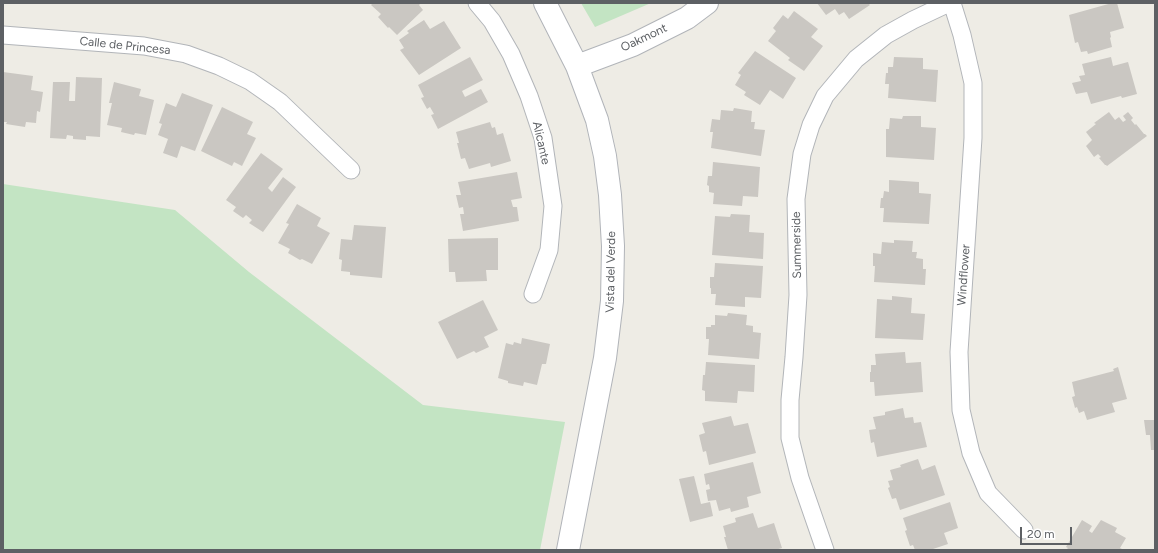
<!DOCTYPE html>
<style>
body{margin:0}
#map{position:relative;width:1158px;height:553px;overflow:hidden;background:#eeece5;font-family:Figtree,sans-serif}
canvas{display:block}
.frame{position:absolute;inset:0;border:4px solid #5d6064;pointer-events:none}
.scale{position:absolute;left:1020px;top:527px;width:52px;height:18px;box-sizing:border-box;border:2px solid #5d6064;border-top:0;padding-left:5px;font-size:12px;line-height:14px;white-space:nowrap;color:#5d6064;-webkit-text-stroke:3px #fff;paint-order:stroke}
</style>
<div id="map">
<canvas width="1158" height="553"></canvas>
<div class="frame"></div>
<div class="scale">20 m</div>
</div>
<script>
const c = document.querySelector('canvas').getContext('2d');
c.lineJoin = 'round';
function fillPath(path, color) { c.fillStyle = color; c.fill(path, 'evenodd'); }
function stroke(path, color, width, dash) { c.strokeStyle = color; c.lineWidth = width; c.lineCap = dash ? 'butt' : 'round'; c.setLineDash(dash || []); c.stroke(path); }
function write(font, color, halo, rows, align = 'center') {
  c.font = font + ' Figtree,sans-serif'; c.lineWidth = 4; c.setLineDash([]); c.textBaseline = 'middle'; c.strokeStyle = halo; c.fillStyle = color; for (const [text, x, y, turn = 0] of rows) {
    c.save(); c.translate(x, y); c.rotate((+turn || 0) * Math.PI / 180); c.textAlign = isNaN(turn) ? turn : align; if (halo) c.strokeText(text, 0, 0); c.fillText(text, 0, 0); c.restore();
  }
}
const green = new Path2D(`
 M581,3H651L595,27Z
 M3,184L175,210L249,272L423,405L565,422L540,550H3Z`);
const building = new Path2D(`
 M373,3H421L419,5L423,10L397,35L389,27L388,28L378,17L381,14L371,5Z
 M817,3H868L870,5L849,19L844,12L839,15L835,9L826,15Z
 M1112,3H1117L1124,28L1110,32L1111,37L1110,38L1112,47L1088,54L1087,51L1081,52L1078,42L1075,43L1069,15Z
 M794,11L818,29L811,37L823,46L804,71L788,60L790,58L768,41L776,31L773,28L783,15L788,19Z
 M424,20L430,29L444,21L461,48L419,75L400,50L404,48L399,40L409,33L407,31Z
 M755,51L796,78L783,99L770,90L760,105L744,95L746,92L735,85L741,75L738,73Z
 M470,57L483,80L462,91L465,97L481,89L488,102L438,129L431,115L434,114L430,107L427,109L421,98L424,97L418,85Z
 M894,57L923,58V69L938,70L936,102L888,98L889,84H885L886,73H888V67H893Z
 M1111,57L1113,66L1128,62L1137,94L1122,98L1121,96L1091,104L1087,92L1076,94L1072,83L1081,81L1079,76L1085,75L1082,64Z
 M3,72L33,76L31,90L43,92L40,112L37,111L36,123L26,122L25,127L6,124L7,122H3Z
 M76,77L102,78L100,137L86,136V140L73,139V136L67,135L66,139L50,138L53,82H70L69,101H75Z
 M114,82L141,89L139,96L154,100L146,135L135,133L134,135L121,132L122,128L107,125L112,103H109Z
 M182,93L213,105L195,151L181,146L177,158L163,153L168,139L158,135L162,124L159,123L166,103L176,107Z
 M222,107L253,122L247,134L256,138L242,166L234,162L232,166L201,151Z
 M734,108L752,111L751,122H755L754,129L765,130L761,156L711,148L713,132H710L712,119L720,120L721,110L733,111Z
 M1109,112L1115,120L1119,117L1123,122L1126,120L1123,116L1128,112L1133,118L1131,120L1135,125L1136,124L1144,134H1145L1147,136L1107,166L1106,165H1105L1099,158L1101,157L1098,154L1094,157L1086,146L1092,140L1086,132L1096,124L1094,123Z
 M903,116H921V127L936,128L934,160L886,157V129H889L890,118L902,119Z
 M490,122L492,128L495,127L497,135L503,133L511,161L491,167L490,163L469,169L465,158L461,159L457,143H459L456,132Z
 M261,153L283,169L268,188L272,192L283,177L296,187L263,232L249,223L252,220L246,215L243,218L233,211L236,207L226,200Z
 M713,162L760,167L758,197L743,196L742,206L713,204L714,193L709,192V186L707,185L708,176H712Z
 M517,172L522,198L511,200L513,207H517L519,221L463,231L460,214H464L463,207L459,208L456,195H461L458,182Z
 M889,180L919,182V193L931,194L929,224L883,222L884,208H880L881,198H883L884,191L889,192Z
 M297,204L321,218L317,226L330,233L312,264L302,259L300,260L288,253L290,249L278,243L289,224L286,223Z
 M731,214L750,215L749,232L764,233L763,259L712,255L715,216L730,217Z
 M354,225L386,227L382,278L350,275V272L341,271L342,260L339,259L341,239L352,240Z
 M498,238V270H486L487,281L456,282L455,272H449L448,239Z
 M894,240L913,241L912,252H917L916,258L923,259V269H926L925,285L874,282L875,266H873V253L881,254L882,242L894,243Z
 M715,263L763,266L761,298L745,297V307L715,305L716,294H711V288H710V277H714Z
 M892,296L912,298L911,313L925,314L923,340L875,338L877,299L892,300Z
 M483,300L498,330L484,337L489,347L476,353L474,351L457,359L438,322Z
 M728,313L747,315L746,325L753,326V332L761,333L759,359L708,355L709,339H706V327H711V325H715V315L727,316Z
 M522,338L550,344L546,364H542L537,385L524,382L523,386L508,383V381L498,378L506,343L513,345L514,342L521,344Z
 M905,352L906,363L921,362L923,392L875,396L874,382H870V372H871V365H876L875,354Z
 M706,362L755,365L754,392L738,391L737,403L705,401V391L702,390L703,375H705Z
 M1118,367L1127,399L1112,403L1115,412L1087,420L1084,411L1079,413L1077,407L1075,408L1072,397L1075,396L1072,382L1114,371L1113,369Z
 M903,408L905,418L913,417L914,423L921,422L927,447L877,457L874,442L871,443L869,430L876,429L873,417L885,415V412Z
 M731,416L734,426L748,423L756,453L709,465L706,451L703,452L699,435L705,433L702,423Z
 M1144,420H1155V450H1151L1150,435H1146Z
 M918,459L922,470L935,465L945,495L900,510L896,498L892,499L888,488L890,487L888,481L893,480L890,470L901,467L900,465Z
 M753,462L761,493L747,497L749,507L731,512L730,508L719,511L716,500L708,501L706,490L710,489L709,484L706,485L704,474Z
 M694,476L701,504L710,502L713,516L690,522L679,479Z
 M950,502L958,528L944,533L948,544L930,550H915L913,545L910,546L905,531L907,530L903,518Z
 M753,513L758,528L774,523L782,548L775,550H728L724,537H726L723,526L736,522L735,518Z
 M1082,520L1092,526L1089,531L1092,533L1101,520L1117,528L1115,532L1126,538L1120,548L1124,550L1067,549L1068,548L1066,547Z`);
const street = new Path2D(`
 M477,3L492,21L511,54L529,96L543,138L553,206L549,250L533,294
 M952,3L962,35L973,83V138L959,352L961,410L971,453L988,493L1024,530
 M3,35L144,46L186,54L219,66L250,81L280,102L351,170
 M825,550L800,478L790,438V400L794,357L798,295L796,199L802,154L811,125L825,96L856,59L886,35L913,20L949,3`);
const secondary = new Path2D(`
 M545,3L577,66L597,120L605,156L610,195L613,246L612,301L605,358L568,550
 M577,66L633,45L687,18L707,3`);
const streetNames = [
 ["Oakmont",644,38,-25],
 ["Calle de Princesa",125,46,6],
 ["Alicante",541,143,77],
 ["Summerside",797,245,-91],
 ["Vista del Verde",611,272,-89],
 ["Windflower",964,275,-86]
];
fillPath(green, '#c3e4c3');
fillPath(building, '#cac7c2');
stroke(street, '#b2b5b9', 19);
stroke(secondary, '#b1b4b9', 24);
stroke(street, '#fff', 17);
stroke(secondary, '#fff', 22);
write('12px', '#5d6064', '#fff', streetNames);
</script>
